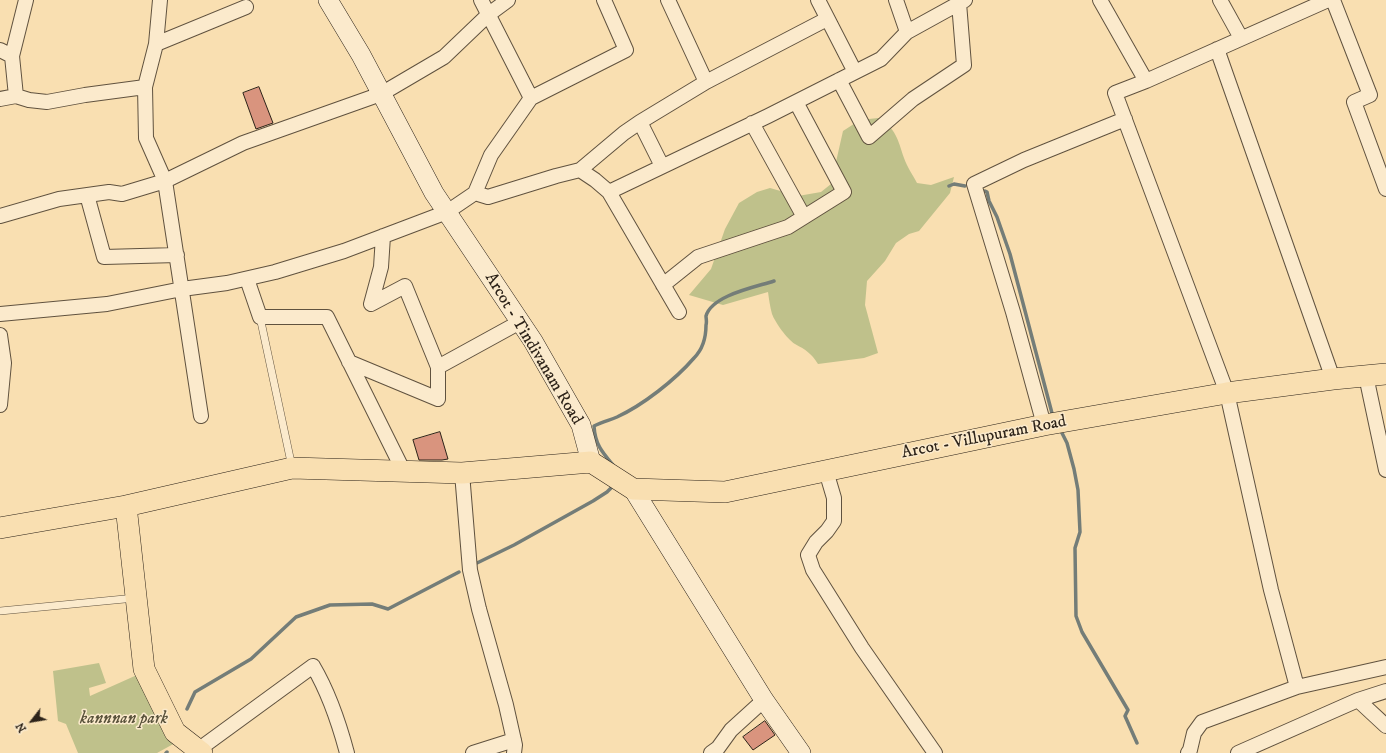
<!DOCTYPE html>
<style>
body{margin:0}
#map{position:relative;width:1386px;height:753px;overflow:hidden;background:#f9dfb1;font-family:"IM FELL DW Pica",serif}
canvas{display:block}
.north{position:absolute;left:12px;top:701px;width:40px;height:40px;-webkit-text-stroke:3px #fbeacc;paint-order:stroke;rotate:239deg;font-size:11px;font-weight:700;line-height:16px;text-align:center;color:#2d2319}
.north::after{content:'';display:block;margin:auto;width:14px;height:18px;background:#2d2319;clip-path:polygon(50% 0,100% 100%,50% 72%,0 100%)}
</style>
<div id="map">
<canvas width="1386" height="753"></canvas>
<div class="north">N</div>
</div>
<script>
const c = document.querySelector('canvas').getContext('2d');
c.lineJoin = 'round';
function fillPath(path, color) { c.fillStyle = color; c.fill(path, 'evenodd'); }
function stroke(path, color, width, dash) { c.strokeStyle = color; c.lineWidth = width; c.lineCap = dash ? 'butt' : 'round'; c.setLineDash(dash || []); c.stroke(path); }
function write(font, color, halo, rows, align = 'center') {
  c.font = font + ' "IM FELL DW Pica",serif'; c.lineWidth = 3; c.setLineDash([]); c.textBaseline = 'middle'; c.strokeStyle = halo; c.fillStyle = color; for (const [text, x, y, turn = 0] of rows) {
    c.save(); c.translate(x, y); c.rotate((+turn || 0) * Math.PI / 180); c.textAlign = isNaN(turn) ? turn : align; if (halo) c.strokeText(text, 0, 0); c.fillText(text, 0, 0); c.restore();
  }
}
const green = new Path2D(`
 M878,118C896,128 898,140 904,158C907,167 913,175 917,183L931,185L954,177L950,193L919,231L909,234L896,243L885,261L867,281L865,305L878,353L864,358L818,364C811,353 806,350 795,344C787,339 775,322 772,314C770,307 769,299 768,292L723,305L689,295L711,269L725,229L739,203L757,192L770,188L798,196L821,192L831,184L843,131L860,120Z
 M99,663L106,683L89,688L90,696L137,675L177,742L157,753H78L66,724L58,721L53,671Z`);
const stream = new Path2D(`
 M949,186L954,184L965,186
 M985,191L987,192L989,201L997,217L1010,254L1053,417
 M1060,429L1067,443L1074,469L1078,490L1080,532L1075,548L1076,616L1082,632L1128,710L1125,716L1137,743
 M613,465C602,452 595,444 594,426C602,422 610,420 617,417C643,405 675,380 694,358C703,349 706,337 706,325C707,322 706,318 706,316C712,295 756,287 774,281
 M477,563L514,545L593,501L607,492L613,486
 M187,709L195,692L251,659L296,617L330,605L372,604L388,609L459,572
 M166,753L167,752`);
const building = new Path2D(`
 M259,87L273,123L256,129L243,93Z
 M440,432L448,459L442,460H419L413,440Z
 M765,721L775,735L753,750L743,737Z`);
const service = new Path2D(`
 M260,317L292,467
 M0,611L135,598`);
const minor = new Path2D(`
 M818,0L855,72
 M896,0L907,32
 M1100,0L1146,81
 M1220,0L1241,38
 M1333,0L1370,95L1354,102L1386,189
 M156,44L246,7
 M1217,49L1333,379
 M0,50L12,56L26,0
 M12,56L16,96
 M839,80L869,137L913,99L964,65L959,3
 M706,82L827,19
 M145,87L146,138L165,181L243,143L381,94L444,57L489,14L508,0
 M531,98L626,50L604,0
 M0,99L16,96L29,100L47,102L85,95L145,87L156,44L160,0
 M796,102L844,192L804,217
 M662,166L640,122L706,82L668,0
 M580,170L624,133L640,122
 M609,192L768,116L881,59L907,32L965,0
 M475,193L491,155L531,98L481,0
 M87,195L104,257L177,255
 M0,216L59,199L109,192L122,194L165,181L201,416
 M247,279L260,317H327L404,472
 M663,285L698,257L788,227L804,217L752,123
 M0,314L107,304L182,289L227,283L275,272L344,251L447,212L475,193L488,197L556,176L580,170L595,180L609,192L679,312
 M0,335L4,363L0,405
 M349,362L438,399V367L405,286L371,304L381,267L383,236
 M438,367L520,322
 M1366,376L1386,470
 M1044,425L1013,312L974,184L1024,160L1125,119
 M826,471L834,498V521L827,531L816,542L808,555L813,570L862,648L935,753
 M462,473L470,570L479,609L506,705L515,745L514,753
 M1297,687L1386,667
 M1386,691L1358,700L1386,726
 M198,750L313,666C329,693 339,723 347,753
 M473,753L514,740
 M711,753L718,748L731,730L764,700
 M1188,753L1190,750L1194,733L1202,722L1297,687L1271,590L1227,393L1115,93L1146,81L1328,0
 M1238,753L1358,700`);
const secondary = new Path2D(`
 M328,0L361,55L434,193L533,341L581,425L591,462
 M633,489L764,700L801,753`);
const primary = new Path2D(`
 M126,506L292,468L462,473L591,462L633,489L725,492L1044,425L1227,393L1333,379L1386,374
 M0,528L126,506L144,669L175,732L202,753`);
const streetNames = [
 ["Arcot - Tindivanam Road",533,349,59],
 ["Arcot - Villupuram Road",984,438,-11]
];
const parkNames = [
 ["kannnan park",124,719]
];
fillPath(green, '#bfc18b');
stroke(stream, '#747d78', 3.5);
fillPath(building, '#d9947e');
stroke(building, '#2d2319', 1);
stroke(service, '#60523f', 8);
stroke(minor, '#60523f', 16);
stroke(secondary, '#2d2319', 20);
stroke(primary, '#2d2319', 22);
stroke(service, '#fbeacc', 7);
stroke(minor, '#fbeacc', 14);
stroke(secondary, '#fbeacc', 19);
stroke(primary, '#f9dfb1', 21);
write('17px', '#2d2319', '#fbeacc', streetNames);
write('italic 17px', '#59523b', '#fbeacc', parkNames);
</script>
